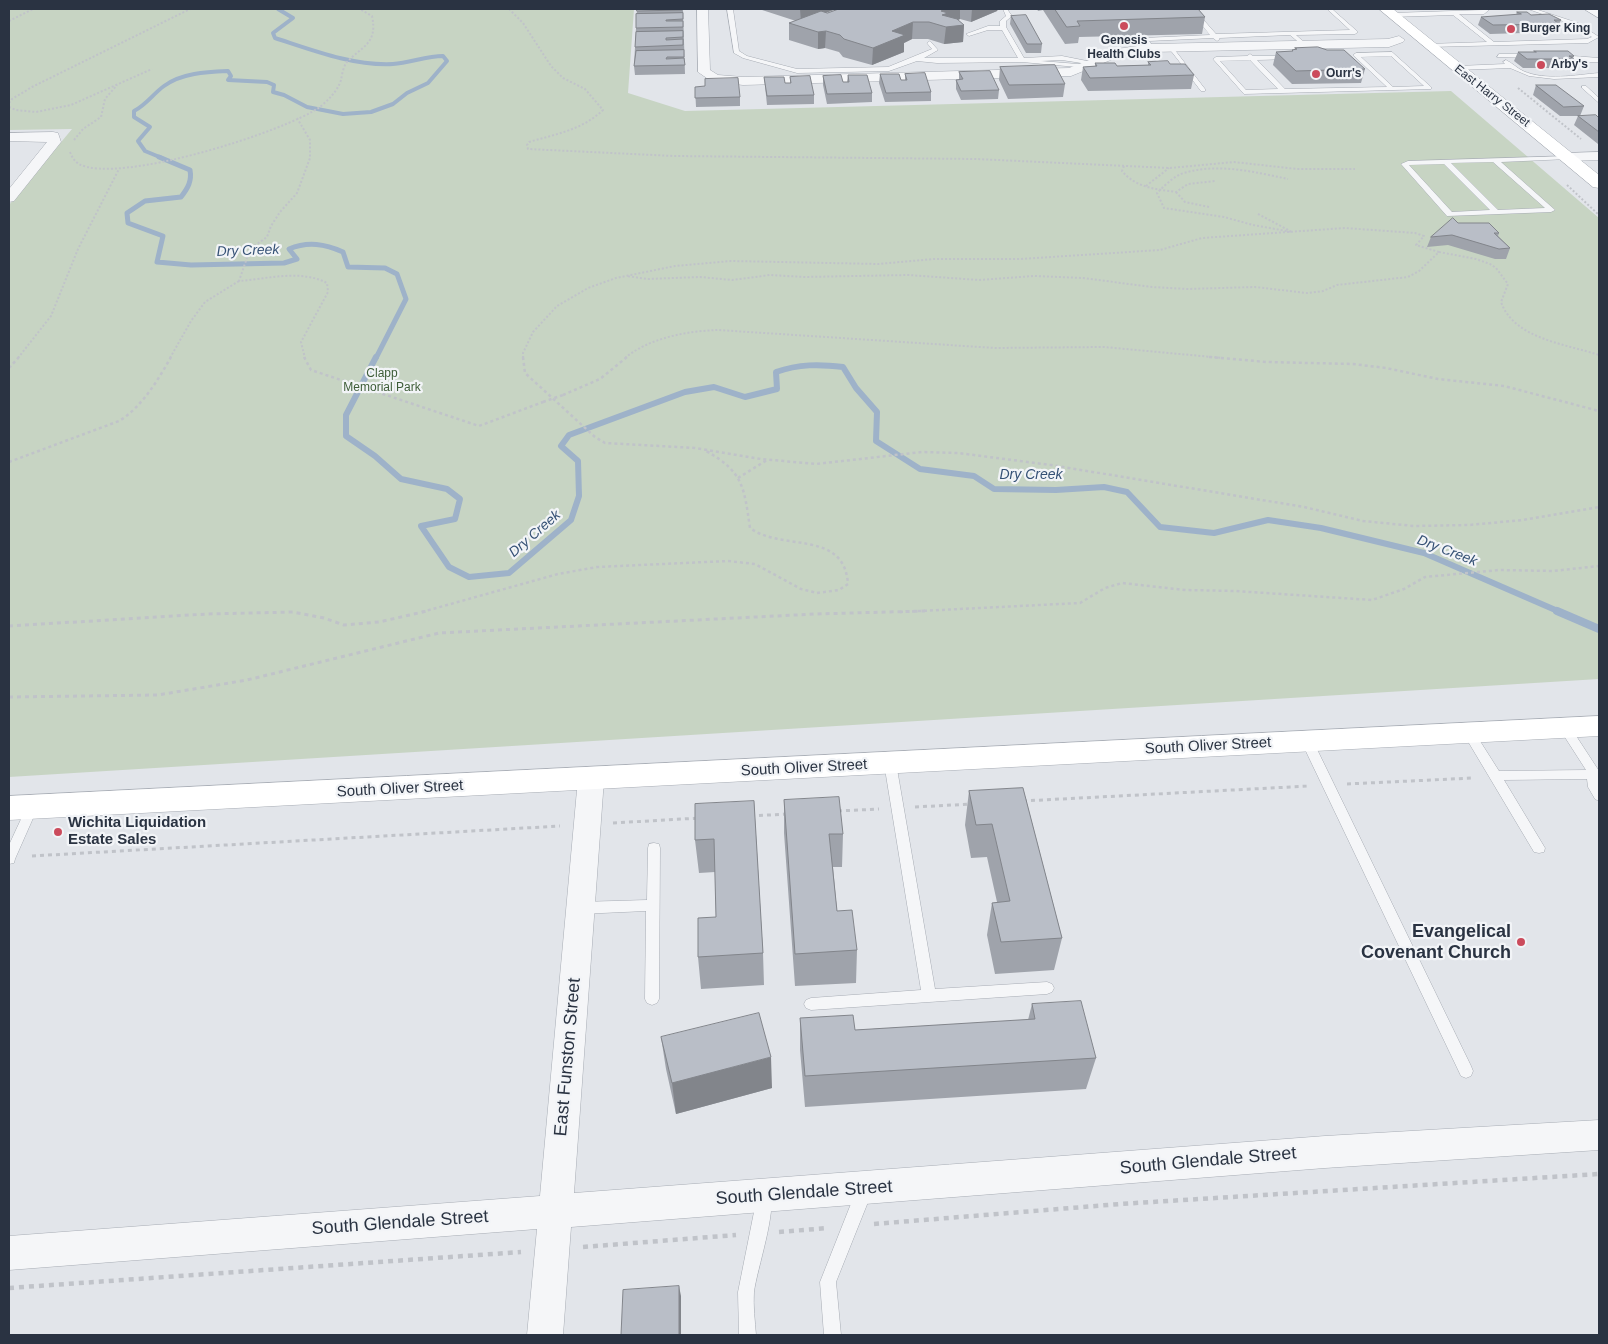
<!DOCTYPE html>
<style>
body{margin:0}
#map{position:relative;width:1608px;height:1344px;overflow:hidden;background:#e2e5ea;font-family:Helvetica,sans-serif}
canvas{display:block}
.frame{position:absolute;inset:0;border:10px solid #2a3342;pointer-events:none}
</style>
<div id="map">
<canvas width="1608" height="1344"></canvas>
<div class="frame"></div>
</div>
<script>
const c = document.querySelector('canvas').getContext('2d');
c.lineJoin = 'round';
function fillPath(path, color) { c.fillStyle = color; c.fill(path, 'evenodd'); }
function stroke(path, color, width, dash) { c.strokeStyle = color; c.lineWidth = width; c.lineCap = dash ? 'butt' : 'round'; c.setLineDash(dash || []); c.stroke(path); }
function write(font, color, halo, rows, align = 'center') {
  c.font = font + ' Helvetica,sans-serif'; c.lineWidth = 4.5; c.setLineDash([]); c.textBaseline = 'middle'; c.strokeStyle = halo; c.fillStyle = color; for (const [text, x, y, turn = 0] of rows) {
    c.save(); c.translate(x, y); c.rotate((+turn || 0) * Math.PI / 180); c.textAlign = isNaN(turn) ? turn : align; if (halo) c.strokeText(text, 0, 0); c.fillText(text, 0, 0); c.restore();
  }
}
const green = new Path2D(`
 M9,9H634L628,93L685,111L1451,91L1599,218V679L9,777V205L72,129L9,130Z`);
const streamFar3 = new Path2D(`
 M162,158L145,151L138,141L150,127L134,117V111C146,105 153,94 164,86C182,73 206,72 228,71L231,76L228,80L267,82L274,85L273,92L284,95L307,107L343,114L371,112L393,104L407,93L428,83L447,61L443,56C426,56 410,63 393,64C353,66 312,50 275,38L273,33L293,18L278,9`);
const streamFar2 = new Path2D(`
 M159,157L190,170C192,181 188,188 181,197L145,201L127,213L128,223L163,236L157,262L191,265L284,263L297,259L289,249C308,241 325,244 343,252L348,267L385,268L397,274L406,299L376,358`);
const streamFar1 = new Path2D(`
 M376,357L346,415V436L375,456L401,479L447,489L460,499L455,519L421,526L449,567L469,577L509,573L571,520L579,496L578,461L561,446L569,435L685,392L714,387L745,397L777,389L776,372C799,364 819,364 843,367L856,388L877,412L876,441L920,469L974,476L994,489L1056,490L1104,487L1127,492L1160,527L1214,533L1268,520L1321,528L1424,553L1560,612`);
const stream = new Path2D(`
 M1557,611L1599,629`);
const pathFar3 = new Path2D(`
 M509,9L523,23L551,66L563,78L585,89L603,110C582,130 556,134 529,142L527,145L528,149L674,156L976,159L1170,168L1234,162L1297,169H1355
 M9,21L33,9
 M1518,88L1581,139
 M9,103L12,99L32,87L190,9
 M9,107L16,110L36,112L71,105L152,69
 M297,118L310,140V158L297,193L280,212L271,226L267,237L250,249L239,281C267,279 300,269 327,283L328,292L301,342L305,358
 M74,140L83,129L101,117L105,99L117,85
 M70,152C72,157 74,161 79,164C118,185 284,132 320,107C329,99 337,92 341,80C342,75 343,67 347,62C362,46 378,44 372,16L360,9
 M1124,166L1122,171C1136,188 1156,189 1176,192L1188,184L1215,181
 M1567,185L1599,215
 M1146,186L1169,168
 M1176,192L1185,202L1209,207
 M1258,214L1292,232L1253,225L1224,217L1164,208L1157,193C1164,186 1172,178 1181,174C1215,162 1255,172 1288,179
 M1439,252L1476,259L1490,264L1496,268L1508,284L1501,302C1514,339 1566,344 1599,355
 M18,358L51,316L78,249L119,169
 M170,358L191,321L205,302L239,281
 M523,358V353L533,332L557,306L588,288L616,278L675,266L731,261L878,264L934,259H1020L1160,250L1202,238L1345,228L1415,233L1424,236L1416,245L1439,252L1419,271L1408,277L1337,285L1323,291L1307,293L1255,287L1187,289L1152,287L1083,278L1034,276L979,280L908,275L804,277L770,275L732,280L700,277L647,279L627,276
 M625,358C649,338 687,331 718,330L995,348L1104,347L1223,358`);
const pathFar2 = new Path2D(`
 M304,357L311,370L479,426L543,402
 M523,357L525,373L595,437L605,443L695,448L761,459L816,464L922,452L958,453L1051,465L1304,507L1363,521L1414,526L1469,525L1523,520L1599,507
 M1209,357L1267,362L1353,364L1386,368L1438,379L1504,386L1599,411
 M9,368L19,357
 M563,395L600,379L627,357
 M9,462L119,421C142,407 158,380 171,357
 M738,478L767,460
 M422,612L558,574L597,567L728,561L755,564L801,589L817,593L839,590L848,584C844,529 783,552 750,528C744,488 744,472 706,451
 M900,612L1080,603L1105,588L1122,583L1185,590L1235,591L1372,600L1404,589L1425,577L1499,570L1553,571L1599,566`);
const pathFar1 = new Path2D(`
 M9,626L207,614L293,612L324,618L344,625L379,622L427,611
 M9,697L158,695L247,680L439,633L815,614L925,611
 M1347,784L1473,778
 M1023,801L1309,786
 M915,807L972,804
 M838,811L879,809
 M751,816L787,814
 M613,823L700,818
 M32,856L560,826`);
const path = new Path2D(`
 M874,1224L1120,1204L1599,1174
 M779,1232L828,1228
 M583,1247L736,1235
 M9,1288L521,1252`);
const lane = new Path2D(`
 M727,9H733L739,51L747,56L797,69L888,67L932,49L927,43L930,41L938,50L924,58H1018L1002,30H988L969,36L966,34L988,26H1000V21L1006,16L1003,9H1007L1012,16L1006,21V27L1024,58L1062,56L1097,63L1094,65L1062,60L1041,61L1090,65L1088,68L1022,62L937,63L917,61L889,71L797,73L743,58L734,53Z
 M1189,9H1194L1216,34L1350,30L1327,9H1332L1358,32L1355,34L1296,35L1305,43L1302,45L1290,35L1219,38L1220,39L1217,41L1213,38L1149,41L1154,48L1149,49L1143,38L1210,35Z
 M1484,9H1490L1484,14H1459L1494,42L1587,39L1592,37L1574,25L1528,9H1535L1578,23L1599,37L1588,43L1429,47L1427,44L1487,42L1453,15L1392,17L1389,15L1392,13L1483,10Z
 M1171,45L1205,89V91H1201L1184,69L1172,68V66L1182,65L1168,47Z
 M1392,52L1431,87V89L1244,94L1213,59L1216,57L1247,56L1250,54L1253,56H1293L1291,59L1257,60L1285,89L1387,87L1353,55L1356,53ZM1391,56L1424,86L1393,87L1361,57ZM1250,60L1278,89L1246,90L1220,61Z
 M1499,54H1532L1535,56L1532,58L1497,57Z
 M1560,55L1599,58V62H1581L1558,58Z
 M1506,60C1512,63 1517,68 1523,71C1546,81 1575,75 1599,73V77L1554,79L1529,76L1510,68L1458,70L1455,68L1458,66L1505,64L1503,62Z
 M1582,86H1586L1599,98V103L1582,88Z
 M1570,156L1571,157L1568,159L1501,162L1555,210L1551,212L1447,216L1401,164L1408,161ZM1493,162L1545,208L1498,210L1451,163ZM1444,164L1490,210L1452,212L1409,165Z
 M1565,724L1569,725L1599,771V801L1595,799L1588,787L1587,779L1504,780L1545,848L1544,852L1539,853L1534,852L1463,733L1465,730H1473L1499,771L1586,770L1559,728L1561,725Z
 M1307,737L1311,738L1313,741L1471,1066L1473,1071L1471,1076L1466,1078L1461,1076L1301,741L1303,738Z
 M890,759L894,760L896,763L935,989L1047,982L1052,984L1054,988L1052,992L1047,994L811,1010L806,1008L804,1004L806,1000L811,998L921,990L884,763L886,760Z
 M32,802L36,804L38,807L15,859L14,863L9,864V845L28,804Z
 M654,843L659,844L660,848L659,999L657,1003L652,1005L647,1003L645,999L646,911L580,914L575,912L573,908L575,904L580,902L647,900L648,848L649,844Z
 M864,1184L870,1186L872,1192L836,1282L841,1335H824L820,1282L858,1186Z
 M764,1190L770,1192C777,1211 757,1269 754,1292C753,1306 755,1321 756,1335H739L738,1292L758,1192Z`);
const street = new Path2D(`
 M697,9H708L710,70L718,75L743,77L1069,68L1117,49L1151,44L1388,39L1399,36L1405,40L1403,42L1389,47L1151,52L1123,55L1071,76L743,85L711,81L698,72Z
 M1584,9L1599,10V18Z
 M53,132L58,133L61,142L14,201L9,202V189L47,142L9,141V133Z
 M1599,152V160L1568,161L1561,157L1568,153Z
 M591,769L600,772L604,779L574,1193L1325,1136L1599,1120V1150L1325,1168L571,1227L563,1335H527L537,1229L9,1270V1236L540,1196L578,779L582,772Z`);
const secondary = new Path2D(`
 M1379,9H1393L1599,175V188L1593,187Z
 M1599,716V736L9,820V796Z`);
const pathBridge = new Path2D(`
 M543,402L563,395`);
const wall = new Path2D(`
 M637,9H683L685,74L635,75L634,66Z
 M759,9H836L826,13H827L839,9H998L997,11L971,22L960,19L958,20L964,25L963,42L944,44L928,39H912L904,43V52L872,65L843,57L839,52L825,48L818,49L789,40V23L796,21Z
 M1037,9H1198L1205,17L1202,34L1079,37L1078,43L1065,44L1043,10L1038,11Z
 M1517,12L1531,15L1561,20L1556,32L1490,34L1478,25L1481,17L1516,15Z
 M1011,16L1042,44L1041,53H1026L1010,24Z
 M1295,48L1365,69L1361,83L1292,84L1273,65L1276,52L1292,51V50H1295Z
 M1534,51L1574,56L1573,58L1574,59L1570,68H1523L1514,61L1518,52H1534Z
 M1148,62L1170,64L1194,75L1191,89L1088,91L1081,80L1083,67L1095,66V63L1117,66L1148,65Z
 M1000,67L1065,84L1063,97L1008,99L999,80Z
 M959,72L999,90L998,99L961,100L956,89V80H959Z
 M880,74L901,80H905V74L931,92V101L885,102L879,83Z
 M848,75L872,93V102L827,104L823,85V76L843,82H847Z
 M764,77L785,83H790V77L814,95V104L767,105L765,86Z
 M1536,85L1584,106L1580,116H1560L1533,95Z
 M695,87L740,97V106L696,107Z
 M1578,116L1599,118V144H1598L1574,125Z
 M1458,223L1499,233L1498,236L1510,248L1506,259H1495L1448,245L1427,247L1431,237Z
 M1023,788L1062,938L1054,970L995,974L987,935L992,903L997,902L987,857L971,858L965,825L969,791Z
 M784,800L843,834L842,867H833L837,911L857,950L856,983L795,986L784,833Z
 M754,801L763,953L764,985L701,989L698,957L716,917L715,872L699,873L695,840Z
 M1032,1004L1096,1058L1086,1089L805,1107L800,1050V1018L855,1030L1028,1020Z
 M661,1037L772,1088L676,1114L666,1069Z`);
const shadedWall = new Path2D(`
 M800,9H836L801,22Z
 M946,9H960V19L947,25H964L963,42L944,44L946,27L941,11Z
 M972,9H998L997,11L971,22Z
 M913,22L912,39L904,43V52L872,65L873,48L892,31Z
 M826,31L825,48L818,49V32Z
 M771,1057L772,1088L676,1114L672,1083Z
 M679,1286L681,1296V1335H679Z`);
const building = new Path2D(`
 M637,9H682V10L637,11Z
 M839,9H946L941,11L948,13L942,15L957,19L964,25L946,27L929,22H913L892,31L905,35L873,48L844,39L840,35L826,31L818,32L789,23L821,11L827,13Z
 M1055,9H1198L1205,17L1077,21L1080,26L1067,27Z
 M1517,12H1527L1531,15L1549,14L1561,20H1554L1559,24L1493,25L1481,17L1521,14Z
 M683,13V19L666,20V21H683V27L636,28V14Z
 M1026,15L1042,44H1027L1011,16Z
 M683,31V37L666,38V40L683,39V45L635,47L636,32Z
 M1318,47L1327,50H1344L1365,69L1296,71L1276,52L1293,51L1292,50L1297,49L1295,48Z
 M684,50V57H667L666,59L684,58L685,65L634,66L636,51Z
 M1534,51H1568L1574,56H1569L1574,59H1527L1518,52H1536Z
 M1168,61L1170,64H1185L1194,75L1090,78L1083,67L1097,66L1095,63H1115L1117,66L1151,65L1148,62Z
 M1055,65L1065,84L1009,85L1000,67Z
 M990,71L999,90L961,91L956,80L963,79L959,72Z
 M925,73L931,92L886,93L880,74H899L901,80H907L905,74Z
 M841,75L843,82H849L848,75H867L872,93L827,94L823,76Z
 M810,76L814,95L767,96L764,77H784L785,83H791L790,77Z
 M738,78L740,97L695,98V87L705,86V79Z
 M1536,85H1556L1584,106L1564,107Z
 M1596,115L1599,118V132L1578,116Z
 M1453,218L1458,223H1489L1499,233H1494L1510,248L1499,249L1452,235L1431,237Z
 M1023,788L1062,938L1001,942L992,903L1010,901L992,824L976,825L969,791Z
 M839,797L843,834H829L837,911L852,910L857,950L795,954L784,800Z
 M754,801L763,953L698,957V918L716,917L714,839L695,840V804Z
 M1081,1001L1096,1058L805,1076L800,1018L853,1015L855,1030L1035,1019L1032,1004Z
 M759,1013L771,1057L672,1083L661,1037Z
 M679,1286V1335H621L623,1290Z`);
const markers = [
 [1124,26,5,"#cb4b5c"],
 [1511,29,5,"#cb4b5c"],
 [1541,65,5,"#cb4b5c"],
 [1316,74,5,"#cb4b5c"],
 [58,832,5,"#cb4b5c"],
 [1521,942,5,"#cb4b5c"]
];
const farPoinames = [
 ["Burger King",1521,29],
 ["Genesis",1124,41,"center"],
 ["Health Clubs",1124,55,"center"],
 ["Arby's",1551,65],
 ["Ourr's",1326,74]
];
const farStreetnames = [
 ["East Harry Street",1492,96,38]
];
const farParknames = [
 ["Clapp",382,374],
 ["Memorial Park",382,388]
];
const farWaternames = [
 ["Dry Creek",248,251,-2],
 ["Dry Creek",1031,475],
 ["Dry Creek",535,534,-41],
 ["Dry Creek",1447,551,21]
];
const streetNames = [
 ["South Oliver Street",1208,746,-3],
 ["South Oliver Street",804,768,-3],
 ["South Oliver Street",400,789,-3]
];
const poiNames = [
 ["Wichita Liquidation",68,823],
 ["Estate Sales",68,840]
];
const nearPoinames = [
 ["Evangelical",1511,932],
 ["Covenant Church",1511,953]
];
const nearStreetnames = [
 ["East Funston Street",568,1057,-85],
 ["South Glendale Street",1208,1161,-5],
 ["South Glendale Street",804,1193,-4],
 ["South Glendale Street",400,1223,-4]
];
fillPath(green, '#c7d4c3');
stroke(streamFar3, '#9eb2c9', 4);
stroke(streamFar2, '#9eb2c9', 5);
stroke(streamFar1, '#9eb2c9', 6);
stroke(stream, '#9eb2c9', 8);
stroke(lane, '#a7acb4', 1);
stroke(street, '#a7acb4', 1);
stroke(secondary, '#a7acb4', 1);
stroke(pathFar3, '#c0c3c9', 2, [2, 2]);
stroke(pathFar2, '#c0c3c9', 2.5, [3, 3]);
stroke(pathFar1, '#c0c3c9', 3, [4, 4]);
stroke(path, '#c0c3c9', 4.5, [5, 5]);
fillPath(lane, '#f5f6f8');
fillPath(street, '#f5f6f8');
fillPath(secondary, '#fff');
stroke(pathBridge, '#c0c3c9', 2.5, [3, 3]);
fillPath(wall, '#9fa3ab');
fillPath(shadedWall, '#82858b');
fillPath(building, '#b9bec7');
stroke(building, '#82858b', 1);
for (const [x, y, r, color] of markers) { const dot = new Path2D(); dot.arc(x, y, r, 0, 2 * Math.PI); c.fillStyle = color; c.fill(dot); stroke(dot, '#f2f4f7', 2); }
write('bold 12px', '#2a3342', '#f2f4f7', farPoinames, 'left');
write('12px', '#2a3342', '#f2f4f7', farStreetnames);
write('12px', '#3e5d38', '#f2f4f7', farParknames);
write('italic 14px', '#355175', '#f2f4f7', farWaternames);
write('15px', '#2a3342', '#f2f4f7', streetNames);
write('bold 15px', '#2a3342', '#f2f4f7', poiNames, 'left');
write('bold 18px', '#2a3342', '#f2f4f7', nearPoinames, 'right');
write('18px', '#2a3342', '#f2f4f7', nearStreetnames);
</script>
